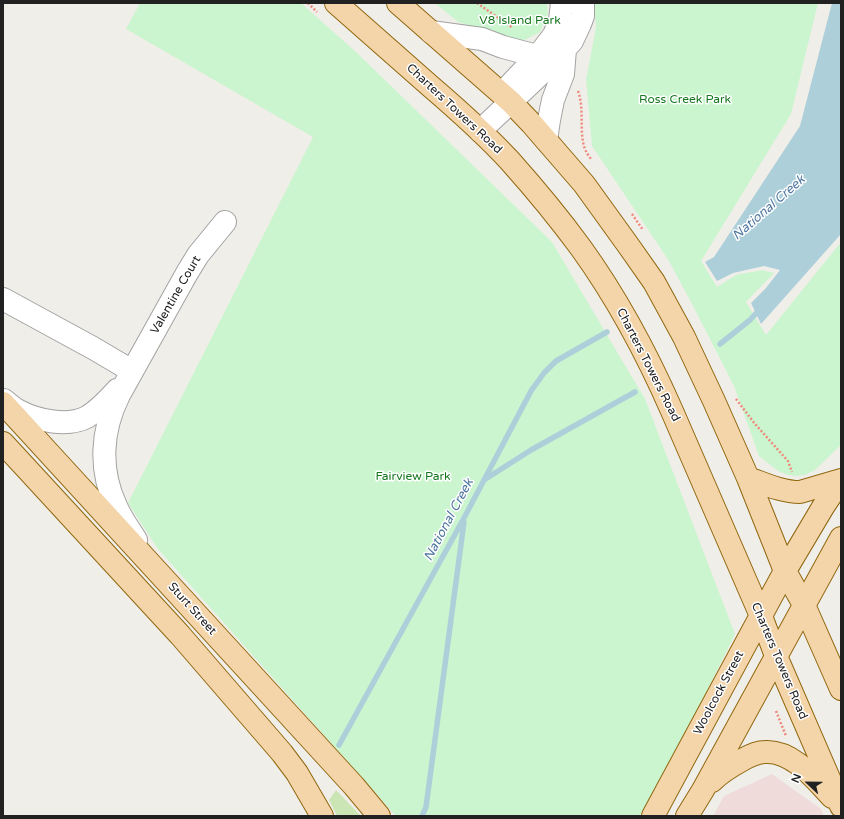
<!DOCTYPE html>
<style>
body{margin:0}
#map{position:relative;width:844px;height:819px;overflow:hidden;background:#f0eee9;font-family:"Varela Round",sans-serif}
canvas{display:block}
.frame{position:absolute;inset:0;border:4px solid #212121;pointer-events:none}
.north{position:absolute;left:788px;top:763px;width:40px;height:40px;-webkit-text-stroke:3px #fff;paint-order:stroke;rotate:292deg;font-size:11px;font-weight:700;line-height:16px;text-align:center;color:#212121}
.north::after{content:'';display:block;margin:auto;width:14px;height:18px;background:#212121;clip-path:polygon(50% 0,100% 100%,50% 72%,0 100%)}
</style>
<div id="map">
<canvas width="844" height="819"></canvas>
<div class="frame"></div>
<div class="north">N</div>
</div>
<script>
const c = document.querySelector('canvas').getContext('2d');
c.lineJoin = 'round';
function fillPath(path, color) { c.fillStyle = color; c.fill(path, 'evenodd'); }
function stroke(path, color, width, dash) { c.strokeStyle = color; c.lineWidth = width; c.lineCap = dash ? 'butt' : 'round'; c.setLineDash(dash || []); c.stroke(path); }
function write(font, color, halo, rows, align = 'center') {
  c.font = font + ' "Varela Round",sans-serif'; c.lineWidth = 3; c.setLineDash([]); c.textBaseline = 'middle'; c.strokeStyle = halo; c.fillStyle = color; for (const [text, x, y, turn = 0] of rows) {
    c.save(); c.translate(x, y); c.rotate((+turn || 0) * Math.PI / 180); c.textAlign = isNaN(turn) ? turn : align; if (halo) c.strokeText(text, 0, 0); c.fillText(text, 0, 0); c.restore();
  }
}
const commercial = new Path2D(`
 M772,774L821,809L824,816H713L724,796Z`);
const grass = new Path2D(`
 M336,790L361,816H337L329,800Z`);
const park = new Path2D(`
 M140,3H301L356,52L552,242L645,399L735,634L658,790L639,816H396L158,549L128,503L313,137L126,29Z
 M435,3H547L548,13L540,32L527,39L519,41L458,22Z
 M594,3H818L791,114L701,261L717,287L736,275L762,270L774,273L746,302L766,335L841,242V445L815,470L805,475L796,476L788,475L778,471L759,456L734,386L692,304L669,261L592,146L586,80L596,27Z`);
const water = new Path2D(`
 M832,3H841V234L761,324L751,303L766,288L780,270L764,266L733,273L717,281L705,262L714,257L800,126Z`);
const stream = new Path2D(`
 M720,344L750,320L760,309
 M484,480L531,450L635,392
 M339,745L464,518L531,391L544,373L556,361L607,332
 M422,816L426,807L464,522`);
const path = new Path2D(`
 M308,3L317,12
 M477,3L513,28
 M578,91C584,108 580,125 583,142C584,148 587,154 591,159
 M632,214L643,230
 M736,399L755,424L788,461L792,472
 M776,711L786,736`);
const minor = new Path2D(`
 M431,32L482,39L503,47L537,56
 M508,87L541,52L554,35L560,20L562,3
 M480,131L552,63L572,41L580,24L583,16V3
 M546,140L549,120L553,100L563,74L565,49
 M3,299L93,348L132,371
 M4,400C9,404 13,408 19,411C38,421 68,427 87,417C99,410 108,400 117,390
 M136,540C129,529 121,518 116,506C99,470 101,431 119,395L187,273L198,255L225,222`);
const major = new Path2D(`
 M336,3C367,30 398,58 429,85C457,109 485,134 510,161C535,189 559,218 581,248C617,298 647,354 672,411L761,616L776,656L841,806
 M398,3L511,102L532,124L584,184L628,245L654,282L684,337L714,401L748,478L785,571L804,605L841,689
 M3,403L354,786L379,816
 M3,443L180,635L282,753L297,773L322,816
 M748,478C765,484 782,492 800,492L841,480
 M712,781C721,772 731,766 742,760C749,756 757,752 765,752C792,750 815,779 832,797
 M653,816L785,571L823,507L841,480
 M687,816L703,790L841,538`);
const parkNames = [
 ["V8 Island Park",520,21],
 ["Ross Creek Park",685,100],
 ["Fairview Park",413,477]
];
const streetNames = [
 ["Charters Towers Road",454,109,43],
 ["Valentine Court",176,295,-60],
 ["Charters Towers Road",648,365,63],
 ["Sturt Street",192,609,48],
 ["Charters Towers Road",779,661,67],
 ["Woolcock Street",719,693,-62]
];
const waterNames = [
 ["National Creek",769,208,-41],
 ["National Creek",449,520,-62]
];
fillPath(commercial, '#efdbda');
fillPath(grass, '#cbe5b4');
fillPath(park, '#cbf5cf');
fillPath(water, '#adcfda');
stroke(stream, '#adcfda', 5.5);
stroke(minor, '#a2a2a2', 24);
stroke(major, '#90670e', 24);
stroke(path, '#ee8a7c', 2.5, [2, 2]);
stroke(minor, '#fff', 22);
stroke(major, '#f4d5aa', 22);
write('12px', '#167720', '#fff', parkNames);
write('12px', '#212121', '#fff', streetNames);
write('italic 13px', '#5279a1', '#fff', waterNames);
</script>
